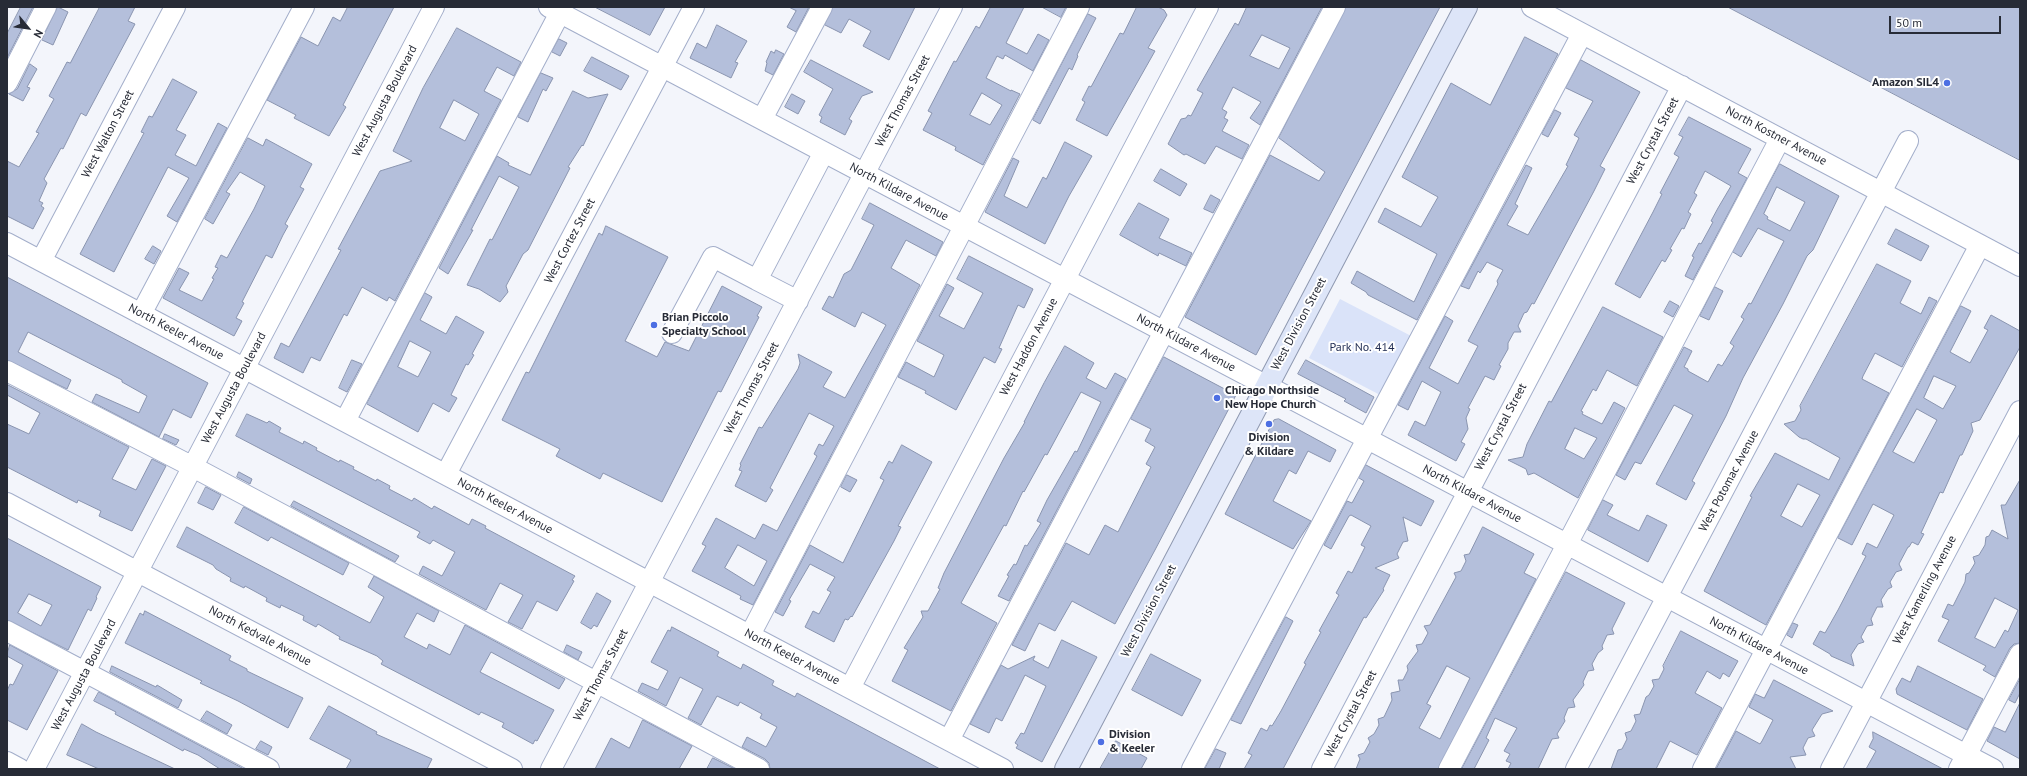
<!DOCTYPE html>
<style>
body{margin:0}
#map{position:relative;width:2027px;height:776px;overflow:hidden;background:#f3f5fb;font-family:"PT Sans",sans-serif}
canvas{display:block}
.frame{position:absolute;inset:0;border:8px solid #272b36;pointer-events:none}
.north{position:absolute;left:8px;top:8px;width:40px;height:40px;-webkit-text-stroke:3px #fff;paint-order:stroke;rotate:119deg;font-size:11px;font-weight:700;line-height:16px;text-align:center;color:#272b36}
.north::after{content:'';display:block;margin:auto;width:14px;height:18px;background:#272b36;clip-path:polygon(50% 0,100% 100%,50% 72%,0 100%)}
.scale{position:absolute;left:1889px;top:16px;width:112px;height:18px;box-sizing:border-box;border:2px solid #272b36;border-top:0;padding-left:5px;font-size:12px;line-height:14px;white-space:nowrap;color:#272b36;-webkit-text-stroke:3px #fff;paint-order:stroke}
</style>
<div id="map">
<canvas width="2027" height="776"></canvas>
<div class="frame"></div>
<div class="north">N</div>
<div class="scale">50 m</div>
</div>
<script>
const c = document.querySelector('canvas').getContext('2d');
c.lineJoin = 'round';
function fillPath(path, color) { c.fillStyle = color; c.fill(path, 'evenodd'); }
function stroke(path, color, width, dash) { c.strokeStyle = color; c.lineWidth = width; c.lineCap = dash ? 'butt' : 'round'; c.setLineDash(dash || []); c.stroke(path); }
function write(font, color, halo, rows, align = 'center') {
  c.font = font + ' "PT Sans",sans-serif'; c.lineWidth = 4; c.setLineDash([]); c.textBaseline = 'middle'; c.strokeStyle = halo; c.fillStyle = color; for (const [text, x, y, turn = 0] of rows) {
    c.save(); c.translate(x, y); c.rotate((+turn || 0) * Math.PI / 180); c.textAlign = isNaN(turn) ? turn : align; if (halo) c.strokeText(text, 0, 0); c.fillText(text, 0, 0); c.restore();
  }
}
const green = new Path2D(`
 M1340,299L1415,338L1384,397L1309,358Z`);
const building = new Path2D(`
 M21,7H33L7,58V34Z
 M58,7L68,12L53,45L42,40Z
 M100,7H135L128,21L135,24L86,116L81,113L63,149L61,148L44,179L47,183L39,201L43,203L41,206L44,208L33,229L7,216V161L19,167L39,133L36,132L54,99L49,96L67,62L70,63Z
 M348,7H394L343,105L346,107L329,136L294,118L296,115L267,100L301,37L318,46L333,17L340,21Z
 M595,7H665L650,35Z
 M789,7H809L796,32L787,27L796,11Z
 M833,7H915L889,60L863,46L871,31L849,19L841,33L825,25Z
 M991,7H1024L1006,43L1027,54L1038,34L1049,40L1033,71L1005,55L1003,59L997,56L986,78L1011,91V90L1020,94L983,165L955,150L956,147L923,130L932,113L928,111L954,61L956,62L976,26L979,28ZM982,93L1002,105L990,125L970,115Z
 M1042,7H1066L1061,17Z
 M1137,7H1158L1164,10L1167,15L1148,48L1155,51L1107,136L1076,120L1085,102L1082,100L1089,86L1091,87L1120,33L1123,34Z
 M1247,7H1322L1260,125L1250,118L1261,102L1233,87L1222,109L1227,112L1224,118L1228,120L1222,131L1249,145L1242,159L1216,146L1205,164L1186,154L1184,155L1168,144L1181,119L1186,118L1188,115L1191,116L1203,93L1197,90L1235,23L1238,25ZM1262,35L1290,48L1279,69L1250,56Z
 M1346,7H1440L1256,355L1185,317L1270,155L1319,181L1325,172L1279,138Z
 M1728,7H2020V160Z
 M1088,14L1096,18L1077,55L1078,56L1072,70L1069,68L1040,124L1033,120Z
 M717,25L747,41L735,62L738,63L731,78L690,58L697,43L706,48Z
 M457,28L521,62L514,76L497,67L484,91L501,100L395,301L389,297L387,301L362,287L347,316L344,314L320,361L311,357L303,373L274,358L281,343L289,347L341,250L338,249L380,171L412,161L393,151L423,88ZM454,100L479,114L465,141L440,128Z
 M1525,37L1558,54L1417,320L1368,295L1366,292L1351,283L1357,271L1414,302L1437,254L1378,222L1385,208L1421,227L1438,197L1402,177L1451,83L1490,105Z
 M559,39L567,43L560,56L552,52Z
 M776,50L784,54L773,75L765,71L767,63L766,62L771,51L774,53Z
 M592,57L629,76L621,90L584,71Z
 M811,60L873,92L862,96L849,119L852,121L845,135L820,122L822,117L819,115L833,89L804,72Z
 M1581,60L1640,92L1600,166L1605,169L1594,191L1534,304L1532,303L1527,312L1524,313L1518,326L1521,332H1514L1508,343V349L1499,365L1501,366L1494,380L1485,376L1468,408L1470,409L1466,418L1468,429L1461,442L1465,444L1456,461L1408,435L1415,421L1425,426L1441,392L1422,381L1408,410L1398,405L1445,316L1453,321L1429,368L1458,384L1478,346L1468,341L1498,284L1497,281L1503,270L1487,262L1480,273L1478,271L1469,289L1461,286L1526,165L1532,168L1515,204L1518,206L1507,225L1528,235L1568,166L1566,165L1579,138L1574,135L1593,101L1566,88Z
 M30,64L37,69L27,87L30,88L23,101L9,94L17,89Z
 M541,73L553,78L546,91L543,89L528,122L518,117Z
 M173,79L197,92L176,130L186,135L175,155L196,166L218,123L227,128L177,222L167,216L189,178L168,167L114,272L80,254L144,133L141,132L149,116L152,117Z
 M573,91L588,98L608,94L583,146L582,145L568,167L570,168L528,250L523,254L506,286L508,292L500,302L479,289L467,285L490,239L492,240L519,187L499,176L471,230H473L448,274L439,268L497,156L509,163L508,165L530,175Z
 M792,94L805,101L798,114L785,107Z
 M1555,110L1561,113L1548,137L1542,134Z
 M1689,117L1751,149L1738,173L1747,178L1693,280L1685,276L1694,257L1692,256L1699,243L1701,244L1713,222L1711,221L1718,208L1731,186L1705,171L1694,193L1697,195L1688,212L1691,214L1684,229L1682,228L1670,249L1672,250L1665,262L1662,260L1640,298L1615,284L1653,212L1662,194L1660,193L1679,157L1674,154L1683,137L1679,135Z
 M248,138L263,146L266,139L312,164L300,187L304,189L285,224L288,226L283,235L272,258L266,255L242,302L244,303L236,318L242,321L234,336L163,298L179,268L189,273L179,290L202,301L214,279L212,278L218,268L215,267L221,255L227,258L254,209L265,186L240,172L226,192L230,194L213,224L205,219Z
 M1065,142L1092,156L1069,196L1045,244L985,212L1013,158L1019,161L1004,196L1027,208L1043,177L1046,179Z
 M1780,164L1839,196L1813,250L1807,256L1783,304L1743,378L1726,416L1692,481L1695,483L1686,500L1656,484L1693,415L1674,405L1641,464L1635,462L1625,480L1616,475L1684,347L1692,351L1684,367L1688,369V371L1708,382L1718,364L1722,366L1734,346L1730,343L1744,319L1741,317L1749,303L1751,304L1784,241L1758,228L1741,257L1733,252ZM1777,187L1805,202L1790,231L1767,219L1768,217L1764,214Z
 M1161,169L1187,184L1180,196L1154,181Z
 M1211,195L1220,200L1213,213L1204,209Z
 M870,203L943,242L936,256L906,240L891,268L920,285L753,605L740,599L741,596L692,571L706,546L702,544L716,518L755,539L763,524L777,531L817,456L814,454L819,444L823,446L834,426L809,413L770,488L773,490L766,502L735,486L742,471L739,470L741,465L740,464L759,427L762,428L798,369L800,363L798,354L832,372L823,387L845,398L886,325L862,312L855,327L822,309L829,296L833,298L844,274L851,270L874,225L862,219ZM738,545L767,561L754,586L725,568Z
 M1139,203L1169,219L1159,238L1192,253L1186,266L1159,253L1158,256L1120,235Z
 M606,226L668,257L625,341L657,357L665,342L689,351L722,286L762,307L757,316L759,317L721,392L718,391L662,502L603,473L600,479L556,456L560,449L502,420L526,372L529,373L599,233L602,235Z
 M1896,229L1929,246L1921,261L1888,244Z
 M153,246L161,251L154,264L145,259Z
 M969,256L1033,289L1024,308L1018,305L999,348L1002,349L995,363L984,357L956,410L925,393L926,391L898,377L906,362L934,377L944,355L917,341L947,284L954,288L939,316L964,329L983,293L957,279Z
 M1877,264L1911,281L1900,303L1921,314L1929,297L1937,301L1902,367L1875,353L1863,376L1862,379L1889,393L1766,625L1704,591L1752,497L1750,496L1775,453L1829,480L1840,458L1806,439H1803L1799,437L1784,424L1795,421L1801,410L1800,406ZM1798,484L1820,495L1802,527L1781,516Z
 M7,277L208,383L191,418L173,409L159,437L92,402L96,394L139,413L147,396L122,382V380L28,332L18,352L71,380L67,389L7,360Z
 M1715,287L1723,291L1709,320L1700,316Z
 M425,293L432,297L420,320L446,334L456,316L484,332L472,354L474,355L468,365L466,364L451,395L457,398L449,412L433,403L418,432L367,404ZM410,341L431,352L418,377L398,367Z
 M1670,301L1679,306L1673,317L1664,312Z
 M1961,306L1971,311L1950,352L1970,363L1988,330L1984,328L1991,315L2020,331V347L1980,420L1971,423L1973,431L1962,455H1960L1943,493L1940,492L1921,533L1924,534L1918,545L1912,542L1909,547H1908L1899,564L1902,570L1896,572L1890,582L1892,587L1888,589L1881,600L1883,607H1877L1871,619L1873,625L1867,626L1861,637L1864,642L1858,644L1851,655L1854,666L1831,656L1830,654L1813,644L1820,631L1825,633L1838,610L1866,556L1862,554L1867,543L1877,548L1894,515L1873,504L1852,545L1838,538ZM1934,376L1956,386L1943,409L1924,398ZM1917,409L1937,420L1914,463L1893,452Z
 M1603,307L1663,337L1637,386L1607,370L1596,391L1593,389L1581,411L1583,412L1582,414L1602,424L1614,402L1625,408L1578,498L1534,473L1528,475L1526,469L1508,460L1523,457L1527,444L1549,401L1551,402ZM1575,428L1597,438L1584,459L1565,449Z
 M1065,346L1094,363L1086,378L1106,389L1115,373L1126,379L1009,601L998,596L1009,576L1007,575L1014,564L1016,565L1025,545L1027,546L1041,523L1037,521L1047,500L1075,451L1077,452L1101,402L1081,392L1047,455L1045,454L1024,492L1023,491L1006,526L1004,525L961,603L997,623L951,711L892,681L908,650L904,648L923,617L921,611H928L940,589L938,588L944,573L1004,458L1025,422H1024L1044,383Z
 M1164,357L1236,395L1155,550L1115,624L1072,601L1055,631L1039,623L1025,651L1012,645L1066,543L1089,555L1105,525L1118,532L1151,467L1146,464L1155,447L1145,441L1151,429L1131,419Z
 M352,360L362,364L347,392L339,388Z
 M1306,360L1374,397L1366,413L1344,401L1346,399L1298,374Z
 M8,385L129,447L112,479L136,490L152,459L166,466L132,531L99,516L101,511L78,500L77,503L7,467V424L29,434L40,413L7,395Z
 M247,414L267,423L269,421L281,428L279,432L303,444L304,441L317,448L316,450L339,462L340,460L354,467L353,469L376,481L377,479L390,486L389,489L412,501L414,498L432,509L434,506L469,525L472,519L486,526L485,528L575,576L572,580L574,581L557,611L537,601L522,629L508,622L523,595L500,583L486,610L419,574L423,566L442,576L455,552L433,540L430,544L417,537L420,532L236,436Z
 M1279,419L1336,450L1330,462L1308,451L1296,474L1289,470L1273,501L1311,521L1293,549L1225,514L1274,420Z
 M165,434L179,440L176,445L163,439Z
 M902,445L932,462L898,526L901,527L894,541L852,617L851,616L848,620L845,619L834,642L805,627L813,611L819,614L831,592L827,590L835,577L810,564L789,600L791,601L783,616L775,612L810,545L843,563L884,480L880,478L889,461L892,463Z
 M1366,465L1434,501L1421,526L1403,517L1408,541L1403,542L1397,554L1399,558L1375,568L1390,575L1383,589L1384,590L1366,618L1364,617L1283,769H1244L1252,755L1248,753L1261,728L1267,731L1270,725L1272,726L1281,711L1306,664L1304,663L1321,632L1319,631L1339,595L1336,593L1348,571L1352,573L1365,547L1361,545L1371,526L1351,515L1349,516L1331,549L1324,545L1347,501L1352,503L1364,481L1359,478Z
 M239,472L252,479L250,484L237,477Z
 M847,475L857,480L850,492L841,487Z
 M2020,480V643L2014,644L2010,648L1995,677L1983,670L1986,666L1938,641L1949,620L1942,617L1948,604L1953,606L1965,582L1966,574L1969,573L1975,563L1973,557L1979,555L1985,545L1986,537L1989,536L1992,530L2008,539L2001,505H2005ZM1995,598L2018,610L2008,632L2005,630L1995,648L1975,638Z
 M206,487L221,495L213,510L198,503Z
 M1603,500L1613,505L1607,515L1639,531L1647,515L1667,525L1648,562L1588,530Z
 M294,501L399,556L395,562L291,506Z
 M244,507L349,563L343,575L271,537L268,541L235,523Z
 M187,527L370,623L384,597L368,587L374,576L439,611L434,622L417,613L404,637L427,649L429,644L450,655L465,625L565,679L559,689L491,652L480,672L554,710L537,741L535,740L533,744L522,738L502,727L504,723L481,712L479,715L381,664L383,661L377,656L339,639L340,637L318,624L316,627L303,620L304,616L281,605L280,608L266,601L267,598L245,586L244,588L230,581L231,578L216,569L213,565L177,547Z
 M1483,527L1534,554L1524,573L1536,579L1438,769H1356L1360,759L1358,755L1364,753L1370,742L1368,738L1374,734L1379,725L1378,719L1384,717L1392,700L1391,693L1400,691L1398,680H1403L1408,670L1407,666L1418,651L1416,645L1422,644L1428,633L1424,626L1430,625L1456,577L1454,573L1461,571L1466,561L1464,555L1469,554ZM1447,666L1470,678L1440,739L1419,728L1431,706L1427,704Z
 M7,538L101,587L96,597L97,598L91,611L88,609L68,650L7,620ZM29,594L52,605L41,626L18,613Z
 M1566,572L1625,603L1612,629L1614,634L1607,635L1602,646L1603,649L1598,653L1592,664L1594,670L1588,671L1583,682L1584,685L1573,700L1575,707L1568,708L1564,718L1565,721L1557,734L1559,738L1552,739L1538,769H1508L1511,763L1506,761L1510,754L1504,751L1517,728L1495,718L1486,738L1489,740L1474,769H1462Z
 M597,593L611,601L597,627L594,625L591,629L581,623Z
 M145,611L231,656L229,660L247,669V671L303,698L288,728L238,701L200,683L202,681L125,643L140,613L143,615Z
 M1286,617L1293,621L1241,724L1231,720Z
 M1793,623L1798,625L1792,638L1787,635Z
 M672,627L719,652L717,656L741,669L743,664L774,681L772,685L795,697L797,693L940,769H770L769,763L765,759L742,747L747,737L766,747L777,727L760,718L762,714L740,702L738,706L717,696L701,725L688,718L703,689L680,677L666,706L638,691L642,683L658,690L668,671L651,662L668,630L670,631Z
 M1681,631L1738,661L1729,677L1723,673L1720,679L1707,671L1695,693L1722,708L1697,755L1670,741L1656,769H1611L1618,750L1622,749L1627,739L1625,733L1631,731L1636,721L1634,715L1640,714L1646,697L1649,695L1654,686L1652,680L1659,679L1664,669L1663,666Z
 M1062,640L1097,657L1042,762L1016,748L1018,745L1015,743L1021,733L1024,734L1046,686L1025,675L1002,721L996,718L989,733L970,724L1001,665L1008,669L1035,656L1033,660L1048,668Z
 M10,645L58,671L27,730L7,720V691L10,684L13,685L23,665L7,656Z
 M567,645L582,652L578,660L564,652Z
 M1151,654L1201,680L1182,716L1132,690Z
 M112,666L156,687L157,685L182,700L178,708L110,672Z
 M1918,666L1983,699L1967,730L1897,694L1896,689L1902,678L1910,682Z
 M2020,679V693L2015,703L2009,700Z
 M1774,680L1833,711L1822,714L1812,730L1815,736L1808,738L1803,748L1806,755L1790,757L1796,769H1716L1736,731L1760,744L1762,741L1773,720L1749,707L1755,694L1764,698Z
 M99,692L244,769H220L198,755L184,749L183,751L115,714L116,712L94,701Z
 M2020,703V759L1987,741L1994,727L2005,732Z
 M329,706L377,732L376,734L432,759L427,769H346L351,760L310,739Z
 M207,711L232,725L227,734L201,720Z
 M643,720L692,746L679,769H595L611,738L629,748Z
 M82,724L96,732L175,769H99L67,755Z
 M1873,732L1943,769H1866L1876,751L1869,747L1873,739Z
 M261,741L272,747L268,755L256,749Z
 M1116,741L1147,758L1141,769H1100Z
 M1216,749L1226,753L1219,769H1205Z
 M713,758L735,769H707Z`);
const minor = new Path2D(`
 M549,7L1993,769
 M1532,7L2020,266
 M7,83L46,7
 M762,119L822,7
 M7,243L1003,769
 M41,261L175,7
 M798,301L757,280L824,152
 M141,314L304,7
 M672,333L713,257L757,280
 M7,371L193,467L759,769
 M345,421L563,7
 M446,474L694,7
 M7,503L512,769
 M7,631L269,769
 M750,635L1079,7
 M850,688L1208,7
 M949,740L1335,7
 M7,762L20,769
 M34,769L434,7
 M551,769L952,7
 M1192,769L1582,34
 M1322,769L1682,86
 M1449,769L1780,139
 M1576,769L1908,141
 M1703,769L1980,245
 M1831,769L2020,411
 M1959,769L2020,654`);
const major = new Path2D(`
 M1066,769L1466,7`);
const markers = [
 [1947,83,4,"#4d6fe3"],
 [654,325,4,"#4d6fe3"],
 [1217,398,4,"#4d6fe3"],
 [1269,424,4,"#4d6fe3"],
 [1101,742,4,"#4d6fe3"]
];
const poiNames = [
 ["Amazon SIL4",1939,83,"right"],
 ["Brian Piccolo",662,318],
 ["Specialty School",662,332],
 ["Chicago Northside",1225,391],
 ["New Hope Church",1225,405],
 ["Division",1269,438,"center"],
 ["& Kildare",1269,452,"center"],
 ["Division",1109,735],
 ["& Keeler",1109,749]
];
const streetNames = [
 ["West Augusta Boulevard",385,101,-62],
 ["West Thomas Street",903,101,-62],
 ["West Walton Street",108,134,-62],
 ["North Kostner Avenue",1776,136,28],
 ["West Crystal Street",1653,141,-62],
 ["North Kildare Avenue",899,192,28],
 ["West Cortez Street",570,241,-62],
 ["West Division Street",1299,324,-62],
 ["North Keeler Avenue",176,332,28],
 ["North Kildare Avenue",1186,343,28],
 ["West Haddon Avenue",1029,347,-62],
 ["West Augusta Boulevard",234,388,-62],
 ["West Thomas Street",752,388,-62],
 ["West Crystal Street",1501,427,-62],
 ["West Potomac Avenue",1729,481,-62],
 ["North Kildare Avenue",1472,494,28],
 ["North Keeler Avenue",505,506,28],
 ["West Kamerling Avenue",1925,590,-62],
 ["West Division Street",1149,611,-62],
 ["North Kedvale Avenue",260,636,28],
 ["North Kildare Avenue",1759,646,28],
 ["North Keeler Avenue",792,657,28],
 ["West Augusta Boulevard",84,675,-62],
 ["West Thomas Street",601,675,-62],
 ["West Crystal Street",1351,714,-62]
];
const parkNames = [
 ["Park No. 414",1362,348]
];
fillPath(green, '#dae3f9');
fillPath(building, '#b4bfdb');
stroke(building, '#8994af', 1);
stroke(minor, '#a3aeca', 22);
stroke(major, '#8f99b1', 24);
stroke(minor, '#fff', 20);
stroke(major, '#dde5f8', 22);
for (const [x, y, r, color] of markers) { const dot = new Path2D(); dot.arc(x, y, r, 0, 2 * Math.PI); c.fillStyle = color; c.fill(dot); stroke(dot, '#fff', 1.5); }
write('bold 12px', '#272b36', '#fff', poiNames, 'left');
write('12px', '#272b36', '#fff', streetNames);
write('12px', '#1f2b51', '#fff', parkNames);
</script>
